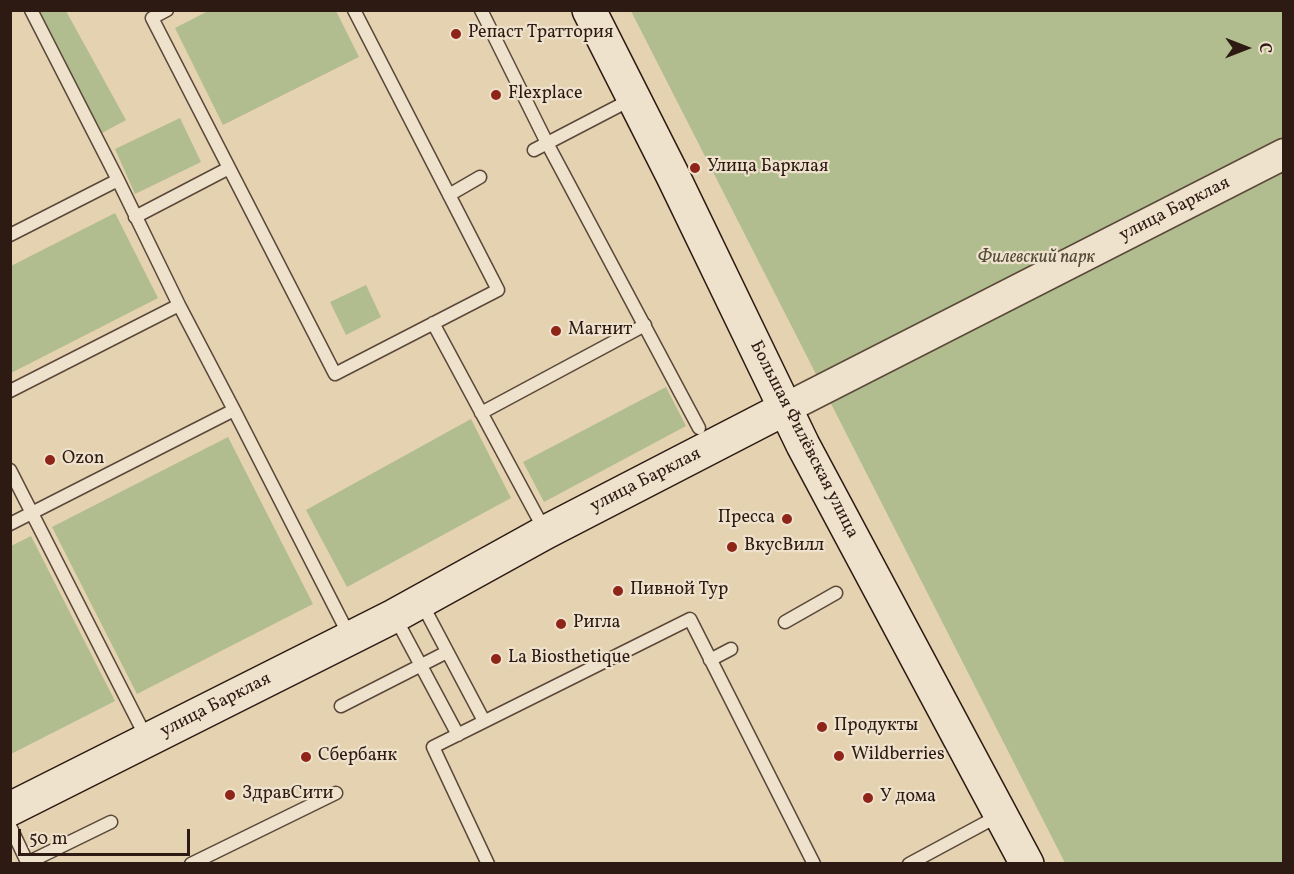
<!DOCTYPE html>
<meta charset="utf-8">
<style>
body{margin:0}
#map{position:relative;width:1294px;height:874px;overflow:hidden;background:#e5d2b1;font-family:Vollkorn,serif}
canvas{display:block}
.frame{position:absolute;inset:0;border:12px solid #2c1a13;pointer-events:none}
.north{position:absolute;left:1216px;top:18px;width:60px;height:60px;-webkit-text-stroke:4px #eee2cc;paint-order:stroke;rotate:90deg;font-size:16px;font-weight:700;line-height:24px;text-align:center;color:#2c1a13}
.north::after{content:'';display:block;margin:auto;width:21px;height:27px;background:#2c1a13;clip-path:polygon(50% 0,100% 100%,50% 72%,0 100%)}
.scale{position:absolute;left:18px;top:829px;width:172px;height:27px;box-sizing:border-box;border:3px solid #2c1a13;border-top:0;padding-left:8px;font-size:18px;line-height:21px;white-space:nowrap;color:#2c1a13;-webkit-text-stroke:4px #eee2cc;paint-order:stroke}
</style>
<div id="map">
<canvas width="1294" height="874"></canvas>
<div class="frame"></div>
<div class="north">С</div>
<div class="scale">50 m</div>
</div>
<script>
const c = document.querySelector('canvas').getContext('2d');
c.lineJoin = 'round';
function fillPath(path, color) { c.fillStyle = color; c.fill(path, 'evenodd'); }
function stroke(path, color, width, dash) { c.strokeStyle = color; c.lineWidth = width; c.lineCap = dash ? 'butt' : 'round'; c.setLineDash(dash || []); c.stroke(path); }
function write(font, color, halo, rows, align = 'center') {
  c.font = font + ' Vollkorn,serif'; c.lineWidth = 4.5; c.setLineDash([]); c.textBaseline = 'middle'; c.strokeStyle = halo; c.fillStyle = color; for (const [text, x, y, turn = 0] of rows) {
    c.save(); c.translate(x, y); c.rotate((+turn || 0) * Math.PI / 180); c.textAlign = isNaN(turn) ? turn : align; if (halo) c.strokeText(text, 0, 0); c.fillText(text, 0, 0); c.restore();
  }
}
const green = new Path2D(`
 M210,10L336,11L359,57L223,125L175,28Z
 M38,11H66L126,120L102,133Z
 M631,11H1283V863H1065Z
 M180,118L201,162L135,194L115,149Z
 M115,213L158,298L11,373V266Z
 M366,285L381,317L346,335L330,302Z
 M666,387L686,426L544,502L523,462Z
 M471,419L511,498L347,587L306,510Z
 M228,437L313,604L137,694L52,527Z
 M31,536L115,701L11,754V546Z`);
const service = new Path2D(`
 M31,10L118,180L179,305L234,410L350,637
 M167,10L152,18L335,374L498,290L354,10
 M481,10L547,143L699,428
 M534,150L632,99
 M449,195L480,177
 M135,217L229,168
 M10,235L118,180
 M433,323L545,531
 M10,391L179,305
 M481,413L645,325
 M10,470L147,739
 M10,524L234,410
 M421,602L484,721
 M395,617L458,735
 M785,622L836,593
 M710,660L731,649
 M341,706L447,652
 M10,826L28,864
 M27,863L111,822
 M191,864L336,793
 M488,864L433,747L690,619L814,864
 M909,864L998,816`);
const tertiary = new Path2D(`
 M786,408L1284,154`);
const secondary = new Path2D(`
 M589,10L673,176L803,445L1027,864
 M10,809L394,616L546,532L786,408`);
const markers = [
 [456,34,6,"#8f2418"],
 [496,95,6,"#8f2418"],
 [695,168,6,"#8f2418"],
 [556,331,6,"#8f2418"],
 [50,460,6,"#8f2418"],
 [787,519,6,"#8f2418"],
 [732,547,6,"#8f2418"],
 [618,591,6,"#8f2418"],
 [561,624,6,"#8f2418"],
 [496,659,6,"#8f2418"],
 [822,727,6,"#8f2418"],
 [839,756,6,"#8f2418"],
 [306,757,6,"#8f2418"],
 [230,795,6,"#8f2418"],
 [868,798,6,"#8f2418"]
];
const poiNames = [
 ["Репаст Траттория",468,34],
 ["Flexplace",508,95],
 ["Улица Барклая",707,168],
 ["Магнит",568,331],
 ["Ozon",62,460],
 ["Пресса",775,519,"right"],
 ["ВкусВилл",744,547],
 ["Пивной Тур",630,591],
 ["Ригла",573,624],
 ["La Biosthetique",508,659],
 ["Продукты",834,727],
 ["Wildberries",851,756],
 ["Сбербанк",318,757],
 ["ЗдравСити",242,795],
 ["У дома",880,798]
];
const streetNames = [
 ["улица Барклая",1175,210,-27],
 ["Большая Филёвская улица",803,440,63],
 ["улица Барклая",646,481,-27],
 ["улица Барклая",216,706,-27]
];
const parkNames = [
 ["Филевский парк",1036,259]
];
fillPath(green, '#b1bd8e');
stroke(service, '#5a483a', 15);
stroke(tertiary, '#5a483a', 33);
stroke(secondary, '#2c1a13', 36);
stroke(service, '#eee2cc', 12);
stroke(tertiary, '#eee2cc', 30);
stroke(secondary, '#eee2cc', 33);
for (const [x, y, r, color] of markers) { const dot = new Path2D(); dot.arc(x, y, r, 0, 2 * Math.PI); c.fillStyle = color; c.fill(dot); stroke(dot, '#eee2cc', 2); }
write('18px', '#2c1a13', '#eee2cc', poiNames, 'left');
write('18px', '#2c1a13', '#eee2cc', streetNames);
write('italic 18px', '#544b38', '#eee2cc', parkNames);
</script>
